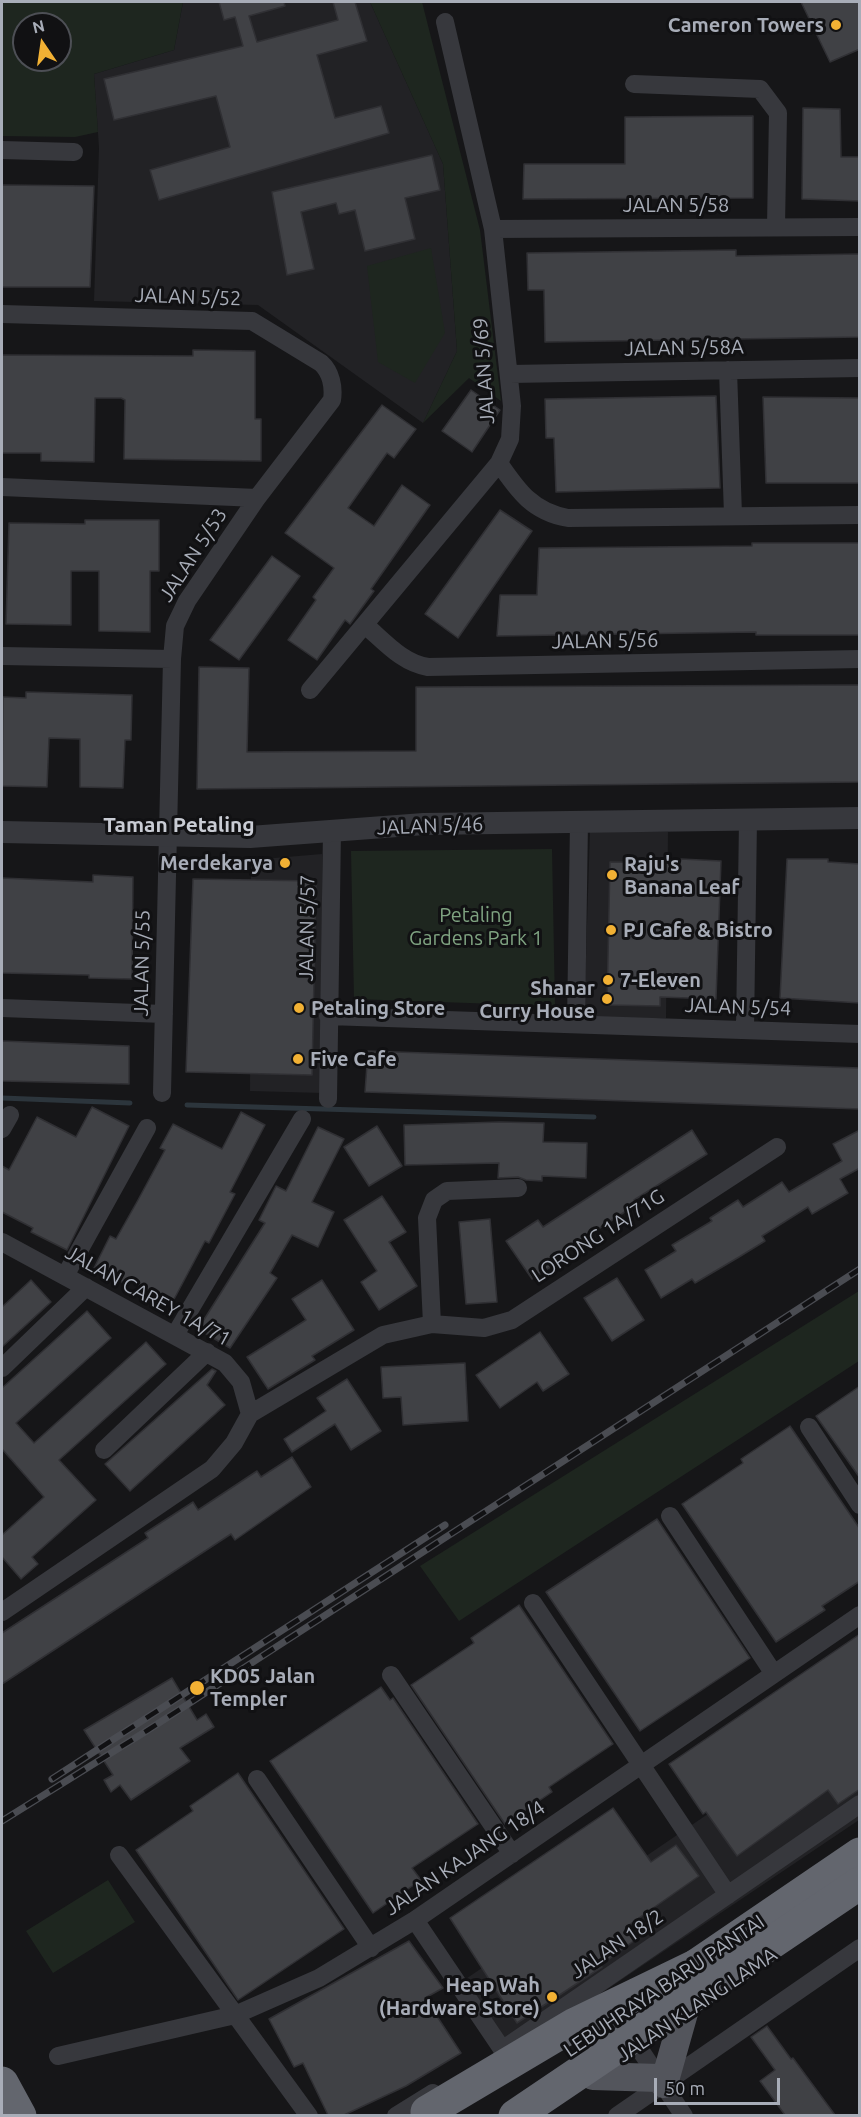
<!DOCTYPE html>
<style>
body{margin:0}
#map{position:relative;width:861px;height:2117px;overflow:hidden;background:#161618;font-family:Ubuntu,sans-serif}
canvas{display:block}
.frame{position:absolute;inset:0;border:3px solid #a8adb8;pointer-events:none}
.north{position:absolute;left:12px;top:12px;width:60px;height:60px;box-sizing:border-box;background:#111113;border:2px solid #4d4f55;border-radius:50%;rotate:347deg;font-size:16px;font-weight:700;line-height:24px;text-align:center;color:#a8adb8}
.north::after{content:'';display:block;margin:auto;width:21px;height:27px;background:#f2b134;clip-path:polygon(50% 0,100% 100%,50% 72%,0 100%)}
.scale{position:absolute;left:654px;top:2078px;width:126px;height:27px;box-sizing:border-box;border:3px solid #a8adb8;border-top:0;padding-left:8px;font-size:18px;line-height:21px;white-space:nowrap;color:#a8adb8;-webkit-text-stroke:4px #111113;paint-order:stroke}
</style>
<div id="map">
<canvas width="861" height="2117"></canvas>
<div class="frame"></div>
<div class="north">N</div>
<div class="scale">50 m</div>
</div>
<script>
const c = document.querySelector('canvas').getContext('2d');
c.lineJoin = 'round';
function fillPath(path, color) { c.fillStyle = color; c.fill(path, 'evenodd'); }
function stroke(path, color, width, dash) { c.strokeStyle = color; c.lineWidth = width; c.lineCap = dash ? 'butt' : 'round'; c.setLineDash(dash || []); c.stroke(path); }
function write(font, color, halo, rows, align = 'center') {
  c.font = font + ' Ubuntu,sans-serif'; c.lineWidth = 6; c.setLineDash([]); c.textBaseline = 'middle'; c.strokeStyle = halo; c.fillStyle = color; for (const [text, x, y, turn = 0] of rows) {
    c.save(); c.translate(x, y); c.rotate((+turn || 0) * Math.PI / 180); c.textAlign = isNaN(turn) ? turn : align; if (halo) c.strokeText(text, 0, 0); c.fillText(text, 0, 0); c.restore();
  }
}
const built = new Path2D(`
 M183,2H370L443,164L457,351L423,423L258,305L94,301L99,148L94,74L174,50Z
 M590,831L668,832L666,1018L584,1019Z
 M322,854L323,1093L250,1091L251,860Z
 M859,1711V1820L502,2060L454,1987Z`);
const green = new Path2D(`
 M2,2H183L174,50L94,74L98,132L75,137L2,136ZM24,24H60V60H24Z
 M370,2H422L480,230L501,401L469,378L423,423L457,351L443,164Z
 M431,248L445,333L415,383L378,362L367,266Z
 M552,849L555,1006L354,999L351,851Z
 M859,1291V1361L459,1621L420,1566Z
 M108,1880L135,1922L53,1973L26,1931Z`);
const stream = new Path2D(`
 M2,1098L130,1103
 M187,1105L594,1117`);
const building = new Path2D(`
 M219,2H284L285,6L249,16L257,42L338,20L333,2H355L367,41L317,55L335,118L381,106L389,133L159,200L150,170L230,147L216,96L114,120L104,79L243,46L235,17L224,20Z
 M801,2H860V49L830,62Z
 M803,108L840,109L841,157H860V201L802,199Z
 M753,116V198L523,199L524,164H625V117Z
 M432,155L440,190L405,198L415,239L365,251L355,210L339,214L336,203L301,212L314,269L287,275L272,192Z
 M2,185L94,186L90,287H2Z
 M736,250V256L860,254V337L545,342L544,290H528L527,253Z
 M193,350L255,351V419H261V461L124,459L125,400L121,398H95L94,462L41,461V453H2V355L193,356Z
 M471,390L500,410L472,452L442,431Z
 M716,396L720,488L556,492L554,438H546L545,399Z
 M763,397L860,398V483H766Z
 M382,405L416,429L394,458L387,453L348,508L374,526L402,485L430,505L371,589L374,591L350,624L345,620L317,660L288,640L316,600L313,597L334,568L285,533Z
 M500,510L532,531L458,638L425,614Z
 M85,520H159V571H150V632L99,631V571H71V625L6,624L9,523L85,524Z
 M752,543H860V635H756V632L497,636L500,595H537L539,548L752,546Z
 M272,556L300,576L239,660L210,640Z
 M199,667L249,668L247,752L416,751V687L860,685V782L197,789Z
 M26,692L132,695L131,740H125L123,788L80,787V739L49,738L47,787L2,786L3,697L26,698Z
 M681,859L721,861L716,999L660,997V1006L607,1005L610,862L680,863Z
 M787,859H828V862L860,864V1003L780,998Z
 M93,875L133,877L132,979L89,978V975L2,973V878L93,882Z
 M193,879L316,881L312,1075L186,1072Z
 M2,1041L129,1046V1084L2,1081Z
 M368,1051L860,1068V1109L365,1092Z
 M92,1107L129,1126L67,1250L31,1232L33,1228L2,1212V1166L9,1170L37,1117L76,1137Z
 M241,1112L265,1125L230,1192L235,1194L209,1243L205,1241L172,1303L130,1281L128,1285L94,1268L110,1236L116,1239L138,1200L165,1150L160,1148L173,1124L222,1149Z
 M500,1122L544,1123L543,1142L587,1143L586,1178L542,1176V1181L526,1180L518,1177L498,1178L499,1163L405,1165L404,1125Z
 M377,1126L402,1166L369,1186L344,1147Z
 M318,1127L344,1139L312,1202L334,1212L318,1247L292,1235L270,1273L277,1278L230,1348L198,1329L265,1223L259,1220L276,1186L286,1191Z
 M692,1130L707,1154L634,1200L637,1204L561,1253L564,1258L532,1279L506,1241L538,1220L543,1227Z
 M860,1130V1168L840,1179L848,1193L812,1214L808,1207L762,1236L765,1241L739,1257L695,1283L692,1279L661,1298L645,1270L676,1251L672,1245L712,1221L710,1218L738,1200L743,1207L782,1182L789,1192L842,1161L833,1144Z
 M382,1196L406,1232L389,1242L417,1286L379,1310L361,1282L377,1271L344,1220Z
 M490,1219L497,1302L466,1304L459,1222Z
 M617,1278L644,1320L612,1341L584,1298Z
 M31,1280L51,1302L2,1347V1307Z
 M322,1280L354,1330L312,1356L315,1360L268,1389L247,1357L306,1320L292,1299Z
 M87,1311L111,1338L16,1423L34,1443L146,1342L166,1364L59,1460L96,1500L32,1557L38,1564L21,1579L2,1557V1535L44,1497L2,1449V1388Z
 M540,1332L569,1374L543,1391L537,1382L500,1408L476,1375Z
 M465,1363L468,1421L403,1425L401,1397L383,1398L381,1367Z
 M212,1369L216,1371L207,1385L225,1405L130,1491L105,1464Z
 M347,1379L381,1431L351,1450L335,1424L292,1452L284,1439L326,1411L317,1398Z
 M860,1386V1478L816,1416Z
 M790,1426L860,1529V1581L822,1606L825,1610L776,1642L682,1504L743,1463L741,1459Z
 M292,1457L311,1487L235,1540L231,1534L2,1684V1633L148,1538L145,1533L193,1502L198,1510L257,1471L261,1477Z
 M657,1519L750,1658L640,1731L546,1592Z
 M519,1605L613,1744L549,1787L552,1792L505,1824L411,1685L474,1643L471,1638Z
 M860,1634V1789L838,1804L828,1790L737,1856L706,1812L703,1814L669,1764Z
 M172,1678L197,1720L206,1714L214,1727L180,1748L190,1761L131,1800L120,1785L111,1792L104,1780L113,1775L84,1730Z
 M381,1687L390,1700L393,1698L478,1824L412,1868L421,1880L373,1913L270,1761Z
 M238,1773L344,1929L238,2000L136,1850L193,1811L190,1806Z
 M613,1808L651,1862L676,1845L699,1876L626,1927L635,1940L601,1965L602,1967L517,2023L450,1918Z
 M409,1941L443,1988L425,1998L461,2053L406,2086L344,2115H328L303,2063L294,2067L269,2019Z
 M767,2026L791,2059L793,2058L835,2115H785L760,2081L775,2070L751,2037Z`);
const minor = new Path2D(`
 M445,22L493,229L512,406L510,439L499,463C518,491 533,512 568,518L860,515
 M634,84L760,89L778,113L776,226
 M2,150L74,152
 M493,229L860,227
 M2,314L252,321L321,363C331,372 334,387 332,400L257,498L187,601L175,626L172,659L162,1093
 M728,370L733,515
 M510,374L860,368
 M2,487L257,498
 M365,625C384,641 402,663 428,667L860,659
 M2,656L172,659
 M310,690L499,463
 M2,1008L164,1014
 M328,1016L860,1034
 M576,1024L579,822
 M745,1030L748,820
 M328,1099L332,831
 M2,1129L10,1115
 M2,1242L225,1363L241,1382L250,1414L234,1443L212,1469L2,1612
 M65,1276L147,1128
 M432,1324L427,1218L434,1200L447,1191L518,1188
 M175,1335L302,1119
 M2,1368L86,1287
 M250,1414L383,1335L432,1324L484,1328L512,1320L777,1147
 M809,1427L860,1505
 M104,1450L207,1352
 M670,1516L774,1674
 M533,1603L728,1895
 M391,1675L512,1854
 M257,1779L371,1948
 M119,1855L309,2116
 M415,1920L508,2058
 M611,2006L684,2116
 M502,2050L860,1804
 M58,2056L235,2015L319,1978L415,1920L860,1615
 M396,2116L433,2093
 M617,2116L860,1948`);
const tertiary = new Path2D(`
 M2,832L250,837L424,824L860,818`);
const primary = new Path2D(`
 M593,2076L659,2078
 M664,2084L684,2013`);
const motorway = new Path2D(`
 M697,1965L860,1854
 M2,2083L20,2116`);
const rail = new Path2D(`
 M52,1779L445,1525
 M2,1821L148,1730L860,1269`);
const motorwayBridge = new Path2D(`
 M427,2112L575,2024L697,1965
 M515,2116L860,1883`);
const markers = [
 [836,25,6,"#f2b134"],
 [285,863,6,"#f2b134"],
 [612,875,6,"#f2b134"],
 [611,930,6,"#f2b134"],
 [608,980,6,"#f2b134"],
 [607,999,6,"#f2b134"],
 [299,1008,6,"#f2b134"],
 [298,1059,6,"#f2b134"],
 [197,1688,8,"#f2b134"],
 [552,1997,6,"#f2b134"]
];
const poiNames = [
 ["Cameron Towers",824,25,"right"],
 ["Merdekarya",273,863,"right"],
 ["Raju's",624,864],
 ["Banana Leaf",624,887],
 ["PJ Cafe & Bistro",623,930],
 ["7-Eleven",620,980],
 ["Shanar",595,988,"right"],
 ["Curry House",595,1011,"right"],
 ["Petaling Store",311,1008],
 ["Five Cafe",310,1059],
 ["KD05 Jalan",210,1676],
 ["Templer",210,1699],
 ["Heap Wah",540,1985,"right"],
 ["(Hardware Store)",540,2008,"right"]
];
const streetNames = [
 ["JALAN 5/58",676,205],
 ["JALAN 5/52",188,297,2],
 ["JALAN 5/58A",684,348,-1],
 ["JALAN 5/69",484,371,-94],
 ["JALAN 5/53",193,555,-57],
 ["JALAN 5/56",605,641,-1],
 ["JALAN 5/46",430,826,-2],
 ["JALAN 5/57",307,928,-89],
 ["JALAN 5/55",142,963,-89],
 ["JALAN 5/54",738,1007,2],
 ["LORONG 1A/71G",598,1236,-33],
 ["JALAN CAREY 1A/71",148,1296,29],
 ["JALAN KAJANG 18/4",465,1858,-34],
 ["JALAN 18/2",617,1944,-34],
 ["LEBUHRAYA BARU PANTAI",664,1986,-34],
 ["JALAN KLANG LAMA",697,2005,-34]
];
const parkNames = [
 ["Petaling",476,915],
 ["Gardens Park 1",476,938]
];
const neighbourhoodNames = [
 ["Taman Petaling",179,825]
];
fillPath(built, '#222225');
fillPath(green, '#1e261f');
stroke(stream, '#2c353c', 5);
fillPath(building, '#404145');
stroke(building, '#303034', 1.5);
stroke(minor, '#37383d', 18);
stroke(tertiary, '#37383d', 22);
stroke(primary, '#53555c', 28);
stroke(motorway, '#63666e', 33);
stroke(rail, '#4a4c52', 7);
stroke(rail, '#111113', 4.5, [14]);
stroke(motorwayBridge, '#63666e', 33);
for (const [x, y, r, color] of markers) { const dot = new Path2D(); dot.arc(x, y, r, 0, 2 * Math.PI); c.fillStyle = color; c.fill(dot); stroke(dot, '#111113', 2); }
write('bold 20px', '#a8adb8', '#111113', poiNames, 'left');
write('20px', '#a8adb8', '#111113', streetNames);
write('20px', '#7fa381', '#111113', parkNames);
write('bold 21px', '#c9ccd4', '#111113', neighbourhoodNames);
</script>
